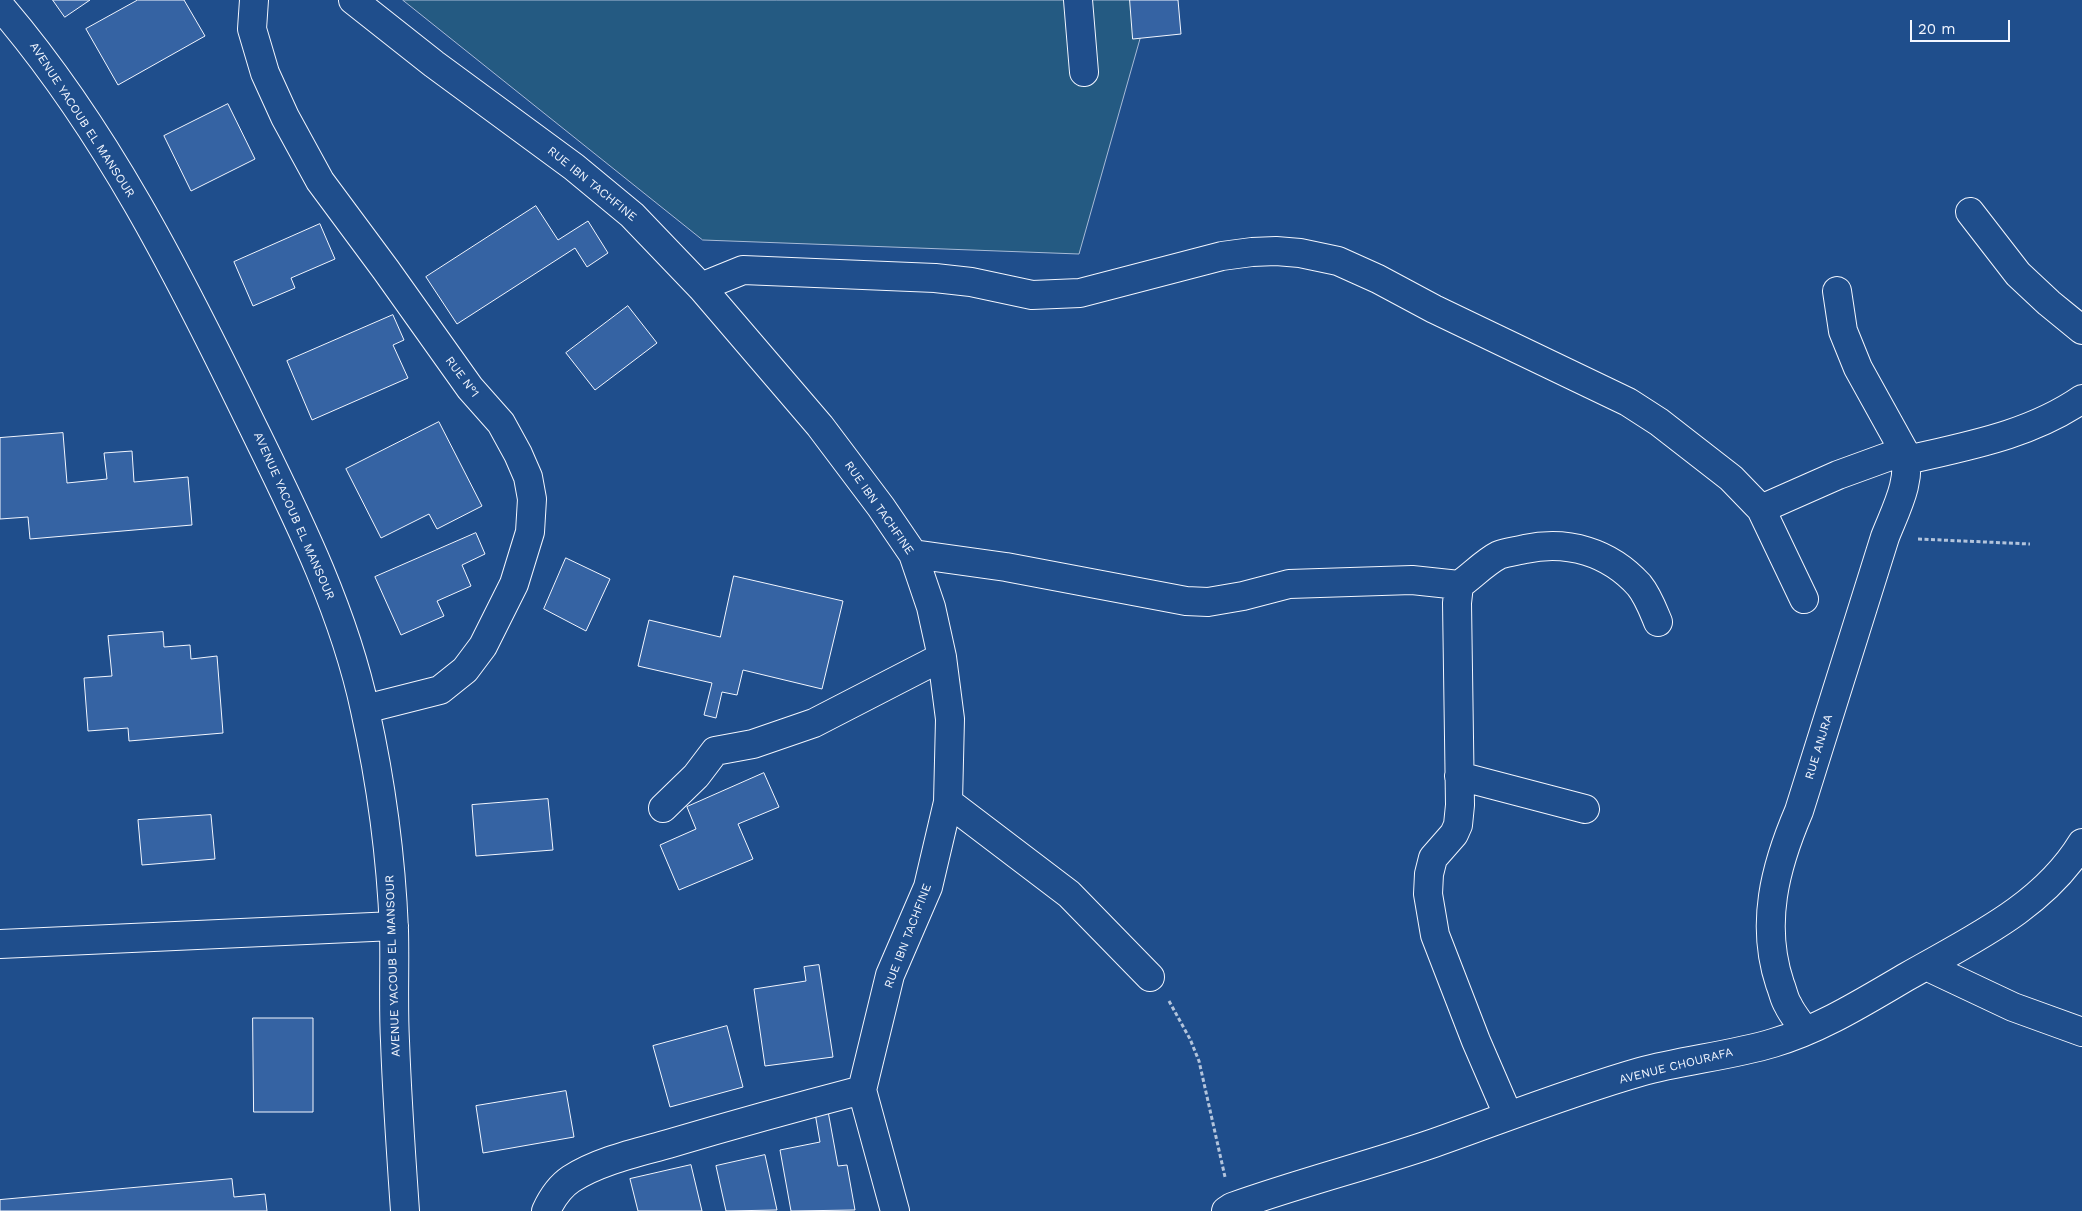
<!DOCTYPE html>
<meta charset="utf-8">
<style>
body{margin:0}
#map{position:relative;width:2082px;height:1211px;overflow:hidden;background:#1f4e8c;font-family:"Work Sans",sans-serif}
canvas{display:block}
.scale{position:absolute;left:1910px;top:20px;width:100px;height:22px;box-sizing:border-box;border:2px solid #f2f6ff;border-top:0;padding-left:6px;font-size:15px;line-height:18px;white-space:nowrap;color:#f2f6ff;-webkit-text-stroke:4px #1f4e8c;paint-order:stroke}
</style>
<div id="map">
<canvas width="2082" height="1211"></canvas>
<div class="scale">20 m</div>
</div>
<script>
const c = document.querySelector('canvas').getContext('2d');
c.lineJoin = 'round';
function fillPath(path, color) { c.fillStyle = color; c.fill(path, 'evenodd'); }
function stroke(path, color, width, dash) { c.strokeStyle = color; c.lineWidth = width; c.lineCap = dash ? 'butt' : 'round'; c.setLineDash(dash || []); c.stroke(path); }
function write(font, color, halo, rows, align = 'center') {
  c.font = font + ' "Work Sans",sans-serif'; c.lineWidth = 4; c.setLineDash([]); c.textBaseline = 'middle'; c.strokeStyle = halo; c.fillStyle = color; for (const [text, x, y, turn = 0] of rows) {
    c.save(); c.translate(x, y); c.rotate((+turn || 0) * Math.PI / 180); c.textAlign = isNaN(turn) ? turn : align; if (halo) c.strokeText(text, 0, 0); c.fillText(text, 0, 0); c.restore();
  }
}
const green = new Path2D(`
 M403,0H1151L1079,254L703,240Z`);
const building = new Path2D(`
 M53,0H90L65,17Z
 M138,0H184L205,36L118,85L86,29Z
 M1130,0H1178L1181,34L1133,39Z
 M228,104L255,159L191,191L164,136Z
 M536,206L558,240L588,221L608,253L587,267L575,248L457,324L426,277Z
 M320,224L335,259L291,278L295,288L253,306L234,262Z
 M628,306L657,343L595,390L566,353Z
 M393,315L404,340L393,345L408,378L312,420L287,361Z
 M439,422L482,506L437,529L429,514L381,538L346,469Z
 M63,433L67,483L107,479L104,453L132,451L134,482L188,477L192,525L30,539L28,517L0,519V438Z
 M476,533L485,554L462,565L471,586L437,601L444,616L401,635L375,577Z
 M566,558L610,579L586,631L544,609Z
 M734,576L843,601L822,689L743,670L737,695L722,692L716,718L704,715L712,683L638,666L649,620L720,637Z
 M163,632L164,647L190,645L191,659L217,656L223,733L129,741L128,728L88,731L84,678L112,676L108,636Z
 M764,773L779,807L738,824L753,859L679,890L660,845L696,829L687,807Z
 M548,799L553,850L476,856L472,805Z
 M211,815L215,859L142,865L138,820Z
 M819,965L833,1057L765,1066L754,989L806,981L804,967Z
 M253,1018H313V1112H254Z
 M727,1026L743,1087L670,1107L653,1046Z
 M566,1091L574,1137L483,1153L476,1106Z
 M828,1111L838,1166L847,1165L855,1210L791,1211L780,1150L820,1142L815,1113Z
 M765,1155L777,1210L726,1211L716,1166Z
 M691,1165L702,1211H638L630,1179Z
 M232,1179L234,1197L265,1194L267,1211H0V1200Z`);
const path = new Path2D(`
 M1918,539L2030,544
 M1169,1001L1190,1039L1199,1061L1225,1177`);
const minor = new Path2D(`
 M254,0L252,29L265,73L285,117L320,181L386,270L470,388L501,423L518,454L528,477L532,499L530,532L514,584L483,646L465,670L440,690L365,709
 M353,0L434,64L574,167L632,215L701,287L820,426L881,507L913,554L931,607L942,657L950,719L948,802L928,887L890,975L862,1090L895,1211
 M1078,0L1084,72
 M0,6C105,128 179,275 249,419C295,513 343,607 365,710C381,782 391,857 394,930C395,967 393,1004 395,1041C397,1098 401,1154 405,1211
 M1970,212L2018,274L2049,303L2082,330
 M701,287L743,270L935,278L971,282L1032,295L1080,293L1222,256L1252,252L1276,251L1300,253L1338,261L1378,279L1434,309L1628,402L1659,422L1731,478L1761,509L1804,599
 M1907,460C1967,446 2030,435 2082,399
 M1761,509L1838,475L1904,451
 M913,554L1006,567L1186,601L1208,602L1243,596L1289,584L1412,580L1459,585C1472,576 1485,562 1499,555C1506,552 1517,551 1525,549C1568,540 1609,552 1639,585C1648,596 1653,610 1658,622
 M1459,585L1457,603L1460,805L1458,825L1454,834L1433,858L1429,874L1428,894L1435,935L1476,1041L1508,1115
 M1459,776L1585,809
 M948,802L1069,894L1150,977
 M663,808L696,776L715,751L753,744L814,723L942,657
 M0,944L394,926
 M1926,966L2013,1007L2082,1032
 M1805,1031C1800,1023 1792,1014 1788,1005C1784,999 1783,991 1780,984C1760,924 1775,867 1799,811L1885,537C1895,511 1913,479 1904,451L1858,368L1843,331L1837,291
 M546,1211C552,1198 559,1187 571,1179C599,1161 636,1153 668,1144C732,1125 797,1107 862,1090
 M1226,1211L1232,1207C1299,1183 1367,1166 1434,1143C1502,1119 1570,1092 1640,1072C1683,1060 1730,1056 1773,1043C1821,1029 1865,1001 1908,976C1971,940 2043,907 2082,843`);
const streetNames = [
 ["AVENUE YACOUB EL MANSOUR",82,120,57],
 ["RUE IBN TACHFINE",592,184,39],
 ["RUE N°1",462,377,53],
 ["RUE IBN TACHFINE",879,508,55],
 ["AVENUE YACOUB EL MANSOUR",294,516,66],
 ["RUE ANJRA",1819,747,-73],
 ["RUE IBN TACHFINE",908,936,-69],
 ["AVENUE YACOUB EL MANSOUR",393,966,-92],
 ["AVENUE CHOURAFA",1676,1066,-14]
];
fillPath(green, '#245a82');
stroke(green, '#a8bbd7', 1);
fillPath(building, '#3563a3');
stroke(building, '#f2f6ff', 1);
stroke(minor, '#f2f6ff', 30);
stroke(path, '#b3c4dc', 3, [4, 2.5]);
stroke(minor, '#1f4e8c', 28);
write('12px', '#f2f6ff', '#1f4e8c', streetNames);
</script>
